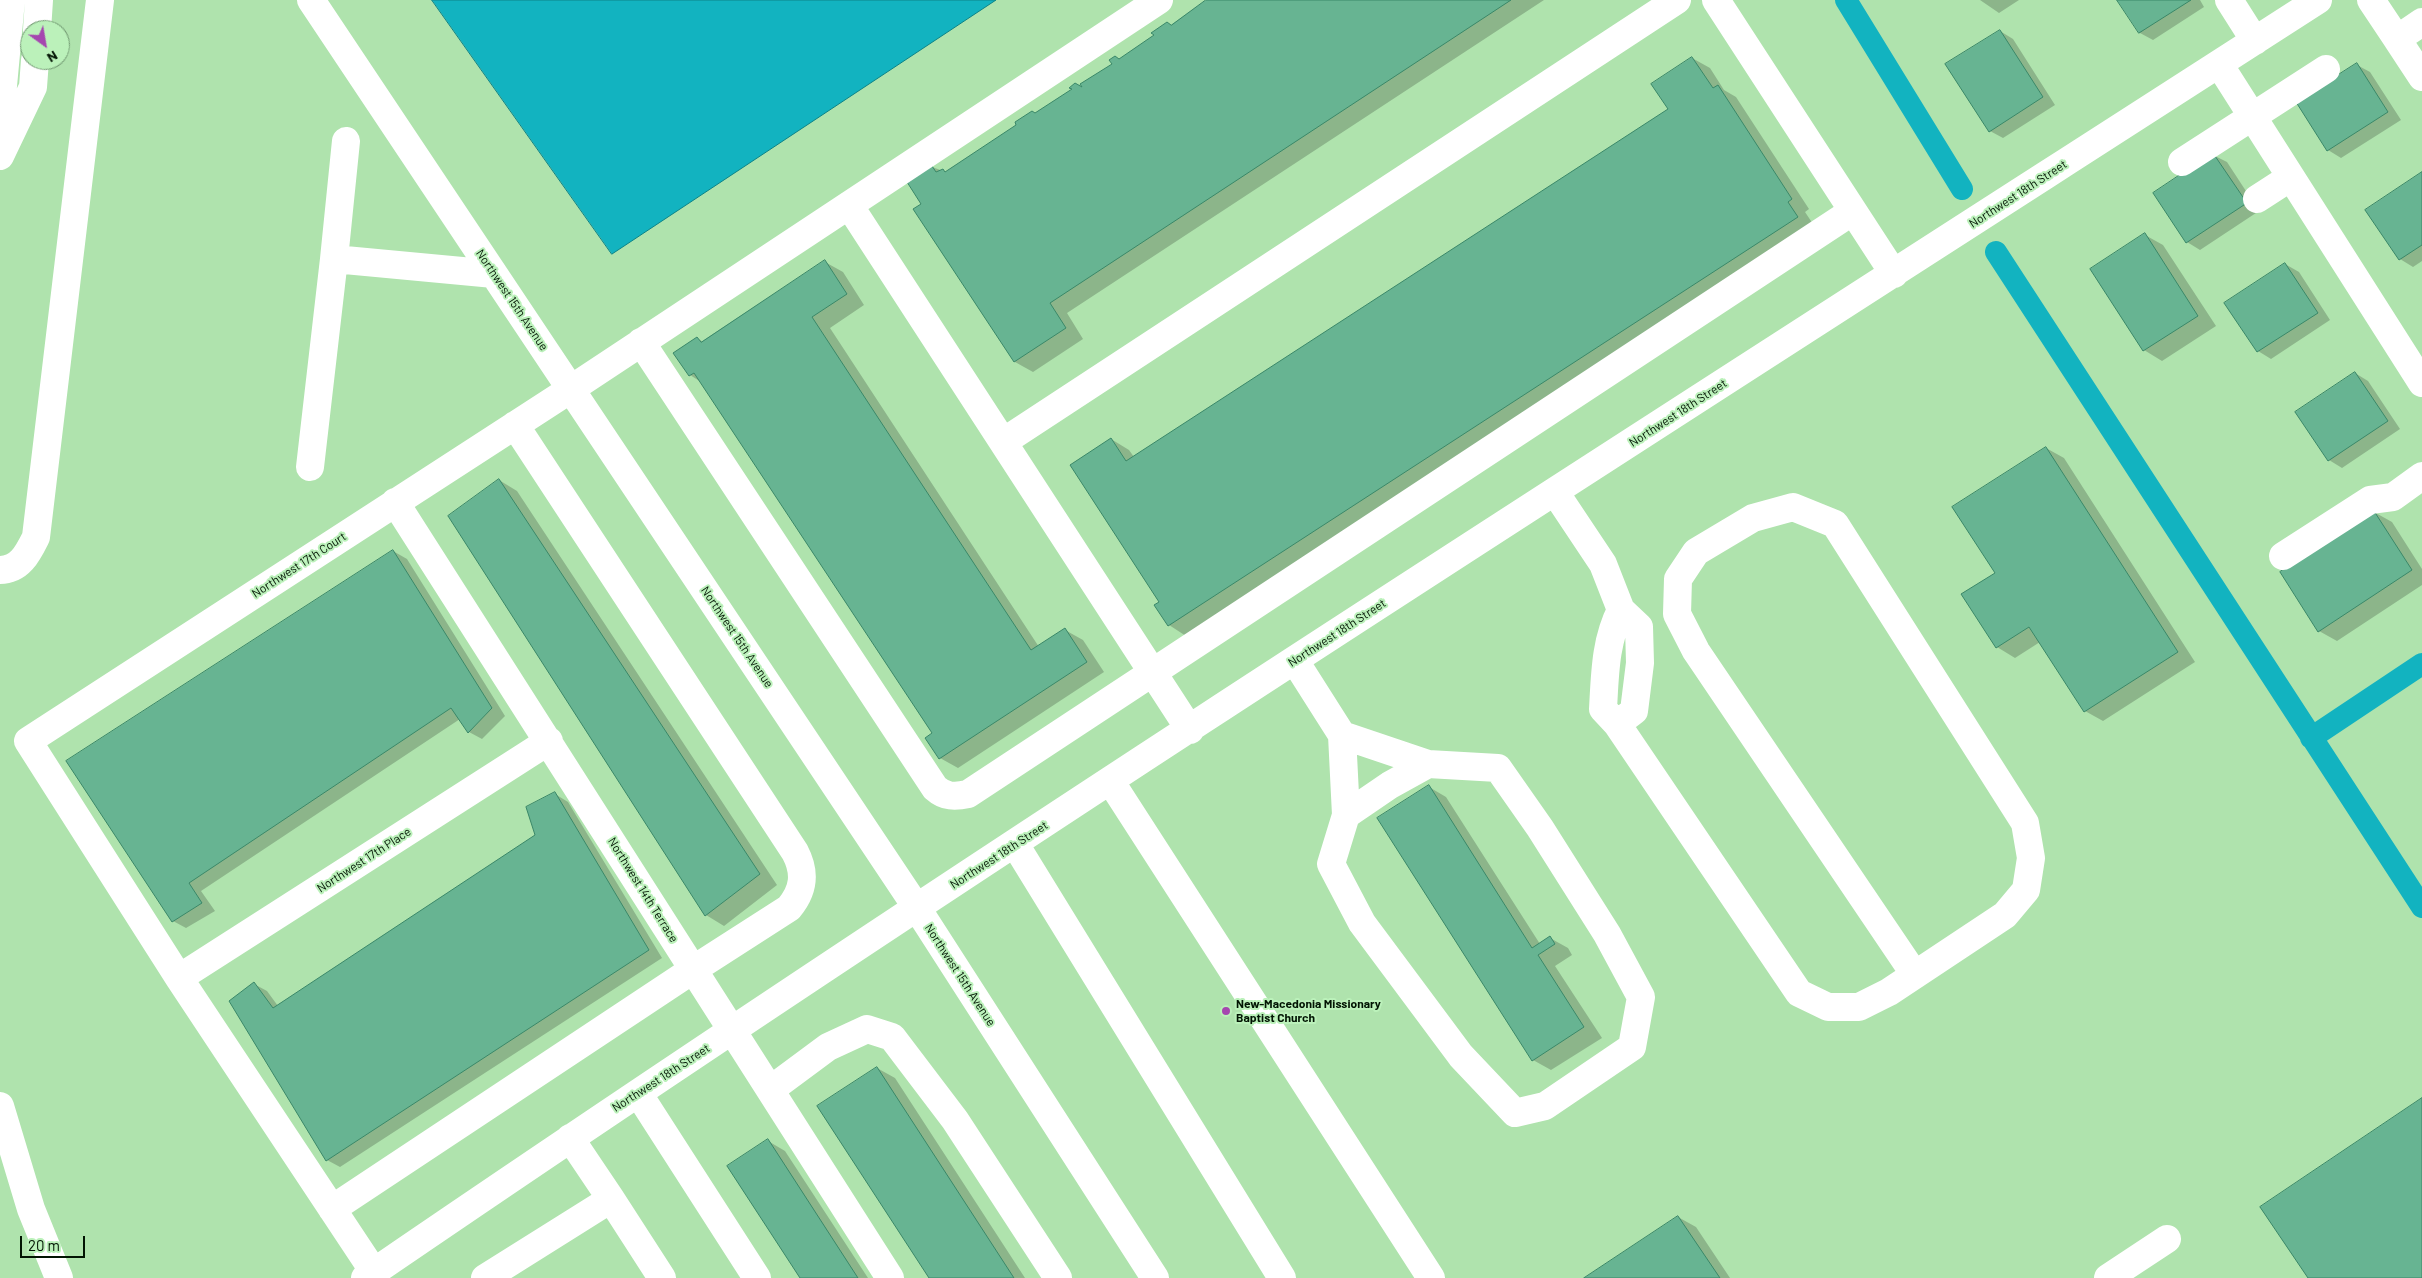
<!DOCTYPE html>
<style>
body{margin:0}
#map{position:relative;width:2422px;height:1278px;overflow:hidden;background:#afe3ad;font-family:Barlow,sans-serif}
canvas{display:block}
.north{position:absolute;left:20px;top:20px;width:50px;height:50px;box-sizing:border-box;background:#bbf1ba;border:1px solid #719971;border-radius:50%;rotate:148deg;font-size:14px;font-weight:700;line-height:20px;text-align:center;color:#021403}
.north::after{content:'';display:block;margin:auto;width:18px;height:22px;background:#a546af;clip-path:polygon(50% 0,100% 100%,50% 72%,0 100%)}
.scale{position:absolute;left:20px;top:1236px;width:65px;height:22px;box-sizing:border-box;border:2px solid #021403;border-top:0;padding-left:6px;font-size:15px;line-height:18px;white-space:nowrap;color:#021403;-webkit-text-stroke:4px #bbf1ba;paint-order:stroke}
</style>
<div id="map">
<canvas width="2422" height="1278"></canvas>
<div class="north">N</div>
<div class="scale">20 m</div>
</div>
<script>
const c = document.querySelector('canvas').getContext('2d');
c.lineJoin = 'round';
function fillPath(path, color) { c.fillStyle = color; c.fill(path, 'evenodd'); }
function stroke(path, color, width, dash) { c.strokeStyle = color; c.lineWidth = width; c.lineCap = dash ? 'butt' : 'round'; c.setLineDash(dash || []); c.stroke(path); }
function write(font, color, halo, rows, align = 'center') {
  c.font = font + ' Barlow,sans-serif'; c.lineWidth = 4; c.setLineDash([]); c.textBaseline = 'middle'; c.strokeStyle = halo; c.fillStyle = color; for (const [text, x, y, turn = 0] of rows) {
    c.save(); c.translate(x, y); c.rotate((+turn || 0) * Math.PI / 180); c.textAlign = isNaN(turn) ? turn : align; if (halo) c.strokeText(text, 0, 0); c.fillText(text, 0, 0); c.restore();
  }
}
const water = new Path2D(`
 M432,0H996L612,254Z`);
const shadow = new Path2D(`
 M1209,0H1544L1067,313L1083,339L1033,372L1015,362L915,210L923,205L932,167L946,172L1036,115L1086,90L1119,61Z
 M1980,0H2019L1999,13Z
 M2119,0H2200L2204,7L2153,40L2140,33Z
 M2000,31L2013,39L2055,105L2003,138L1990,131Z
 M1692,58L1710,68L1724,90L1736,97L1809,209L1805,212L1815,227L1186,636L1169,625L1111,439L1129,450L1134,457L1669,109Z
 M2357,65L2370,72L2401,120L2341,158L2328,150L2298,103Z
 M2213,155L2227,162L2259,211L2200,250L2187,242Z
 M2422,174V261L2413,267L2400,259Z
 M2145,235L2163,245L2216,326L2162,361L2144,350L2091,269Z
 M825,262L843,272L864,305L830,328L1039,647L1065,630L1083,640L1104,672L958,768L940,758L934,734L701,382L690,375L697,338L703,342Z
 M2285,264L2299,272L2330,320L2271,359L2258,351Z
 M2355,373L2368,381L2400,429L2342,468L2329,460Z
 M2046,448L2064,458L2195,662L2103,721L2085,711L2040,642L2015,658L1997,647Z
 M499,480L517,491L777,885L724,926L706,915L450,516Z
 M2374,512L2392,522L2422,569V585L2337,641L2319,631Z
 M393,551L407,559L505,716L482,739L469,732L460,719L201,891L215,911L186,928L173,921L68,762Z
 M1429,787L1446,797L1540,944L1550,938L1568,948L1572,955L1555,966L1602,1038L1551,1070L1533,1060Z
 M555,794L568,802L662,958L340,1167L327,1160L254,984L267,991L278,1006L536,835Z
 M877,1068L895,1078L1025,1278H931Z
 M768,1141L785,1151L868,1278H801Z
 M1678,1217L1696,1227L1730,1278H1586Z`);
const canal = new Path2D(`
 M1846,0L1962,189
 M1996,252L2422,907
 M2311,738L2422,664`);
const building = new Path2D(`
 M1206,0H1511L1050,303L1066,328L1014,362L913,209L921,204L907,182L932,166L936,172L943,169L945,172L1016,125L1015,122L1032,111L1035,113L1072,89L1069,88L1075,83L1082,87L1080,84L1112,64L1109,60L1115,56L1119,59L1154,35L1151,33L1167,22L1171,25Z
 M2117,0H2191L2139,33Z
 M2000,30L2043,97L1989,132L1945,64Z
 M1692,57L1713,88L1718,85L1792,199L1788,202L1798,217L1168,626L1154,605L1159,602L1070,465L1111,438L1126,461L1668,109L1651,84Z
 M2357,63L2388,112L2327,151L2296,102Z
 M2213,153L2247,203L2186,243L2153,193Z
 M2422,172V245L2399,260L2365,210Z
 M2145,233L2198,316L2143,351L2090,269Z
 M825,260L847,294L812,317L915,474L1031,650L1065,628L1087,662L939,759L925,738L932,733L694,373L689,376L673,353L697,337L701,342Z
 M2285,263L2318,313L2257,352L2224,303Z
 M2355,372L2388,421L2328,461L2295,412Z
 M2046,447L2178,652L2084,712L2029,627L1996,648L1961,594L1995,573L1952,507Z
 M499,479L760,874L705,916L448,516Z
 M2374,511L2412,570L2318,632L2280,572Z
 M393,550L492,708L468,733L451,708L189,883L202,903L172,922L66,761Z
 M1429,785L1532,948L1550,936L1555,944L1538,955L1584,1027L1532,1061L1377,818Z
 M555,792L649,950L326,1161L229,1001L254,982L273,1008L535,835L526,807Z
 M877,1067L1014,1278H929L817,1106Z
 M2422,1098V1278H2308L2260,1207Z
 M768,1139L858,1278H800L727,1166Z
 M1678,1216L1720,1278H1584Z`);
const minor = new Path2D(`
 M311,0L917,908L1155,1278
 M1716,0L1894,274
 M2229,0L2255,41
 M2371,0L2397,39L2422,22
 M37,30L39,0
 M2397,39L2422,77
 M2219,64L2422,383
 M0,118L11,0
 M346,141L334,259L494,274
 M0,156L33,87L35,60
 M2182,162L2326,69
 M2257,199L2291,177
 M849,205L1190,730
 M641,342L935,788C945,797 955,797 968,794L1853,211
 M1003,442L1677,0
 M310,467L334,259
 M1555,492L1603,564L1621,610L1639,627L1640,663L1634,711L1617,724L1603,709C1605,675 1605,641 1621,610
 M395,502L890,1278
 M2283,556L2370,500L2393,497L2422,476
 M0,570C20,570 28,553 36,537L100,0
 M1295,661L1342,735
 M1617,724L1799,993L1828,1007H1859L1889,992L2005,915L2026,890L2031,858L2025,823L1835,524L1793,507L1753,518L1696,552L1678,579L1677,614L1696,651L1915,975
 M1342,735L1428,764L1498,768L1540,828L1607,934L1641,997L1632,1047L1545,1106L1515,1113L1461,1056L1362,923L1331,864L1346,815Z
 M1111,782L1431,1278
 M1346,815L1390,785L1428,764
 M1015,844L1282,1278
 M179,978L549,741
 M770,1090L828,1047L867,1029L892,1037L955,1120L1058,1278
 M638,1093L757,1278
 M0,1106L31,1209L59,1278
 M570,1138L611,1199
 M332,1209L694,969L789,908C804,890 806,873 795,852L515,425
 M374,1272L179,978L28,741L571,389L1159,0
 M365,1278C1007,839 1664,421 2318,0
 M485,1278L611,1199L662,1278
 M2108,1278L2167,1239`);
const markers = [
 [1226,1011,5,"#a546af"]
];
const streetNames = [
 ["Northwest 18th Street",2018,194,-33],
 ["Northwest 15th Avenue",512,300,56],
 ["Northwest 18th Street",1678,413,-33],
 ["Northwest 17th Court",299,565,-33],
 ["Northwest 18th Street",1337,633,-33],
 ["Northwest 15th Avenue",737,637,56],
 ["Northwest 18th Street",999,855,-33],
 ["Northwest 17th Place",364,860,-33],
 ["Northwest 14th Terrace",643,890,58],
 ["Northwest 15th Avenue",960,975,57],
 ["Northwest 18th Street",661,1078,-33]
];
const poiNames = [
 ["New-Macedonia Missionary",1236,1004],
 ["Baptist Church",1236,1018]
];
fillPath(water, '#12b3c0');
stroke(water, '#0d8387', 1);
fillPath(shadow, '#0003');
stroke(canal, '#12b3c0', 22);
fillPath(building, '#67b492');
stroke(building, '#3a8768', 1);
stroke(minor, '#fff', 28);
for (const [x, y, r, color] of markers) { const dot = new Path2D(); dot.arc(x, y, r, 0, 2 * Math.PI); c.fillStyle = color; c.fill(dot); stroke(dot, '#bbf1ba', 2); }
write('12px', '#021403', '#bbf1ba', streetNames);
write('bold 12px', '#021403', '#bbf1ba', poiNames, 'left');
</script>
